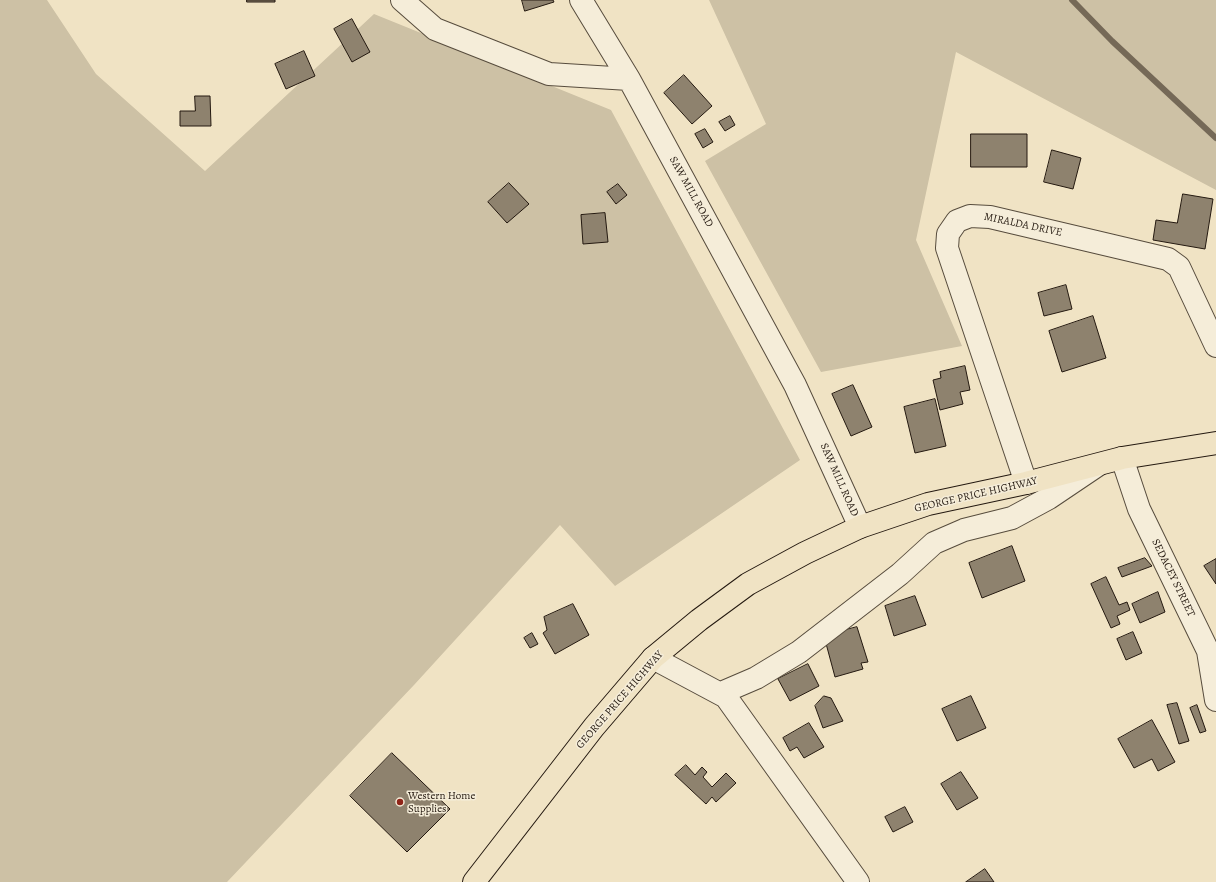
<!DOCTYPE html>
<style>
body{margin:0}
canvas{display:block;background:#f0e3c4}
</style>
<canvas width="1216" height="882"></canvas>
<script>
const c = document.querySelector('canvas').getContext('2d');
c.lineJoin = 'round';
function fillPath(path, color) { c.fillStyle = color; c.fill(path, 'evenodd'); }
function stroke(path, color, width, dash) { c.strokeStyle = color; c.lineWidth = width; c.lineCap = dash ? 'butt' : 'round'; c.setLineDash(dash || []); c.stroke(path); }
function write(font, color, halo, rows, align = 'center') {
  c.font = font + ' Alegreya,serif'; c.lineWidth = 3; c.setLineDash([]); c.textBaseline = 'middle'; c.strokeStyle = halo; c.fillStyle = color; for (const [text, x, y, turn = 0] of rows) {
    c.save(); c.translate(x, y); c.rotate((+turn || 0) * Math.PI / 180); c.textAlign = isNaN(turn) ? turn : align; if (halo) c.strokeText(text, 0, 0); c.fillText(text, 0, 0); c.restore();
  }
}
const green = new Path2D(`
 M0,0H47L96,74L205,171L374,14L611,110L800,460L615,586L560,525L414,685L227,882H0Z
 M709,0H1216V190L956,52L916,240L962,346L821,372L705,161L766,124Z`);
const stream = new Path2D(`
 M1072,0L1112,41L1216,138`);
const building = new Path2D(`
 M247,0H275V2H247Z
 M522,0H553L554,2L525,11Z
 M352,19L370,52L352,62L334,29Z
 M304,51L315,76L286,89L275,64Z
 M684,75L712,106L692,124L664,93Z
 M195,96H210L211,126H180V111H195Z
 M730,116L735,125L725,131L719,122Z
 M705,129L713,142L703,148L695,134Z
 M971,134H1027V167H971Z
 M1052,150L1081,158L1073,189L1044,182Z
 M509,183L529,204L507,223L488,202Z
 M618,184L627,195L616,204L607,192Z
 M1183,194L1213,199L1205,249L1153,240L1156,220L1177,223Z
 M605,213L608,242L583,244L581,215Z
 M1066,285L1072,309L1044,316L1038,293Z
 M1093,316L1106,358L1062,372L1049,331Z
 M965,366L970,390L960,392L963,404L940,410L933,380L941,378L940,372Z
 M853,385L872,427L851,436L832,394Z
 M935,399L946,446L915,453L904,407Z
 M1012,546L1025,581L982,598L969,563Z
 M1145,558L1152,566L1122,577L1118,568Z
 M1216,559V584L1204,566Z
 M1106,577L1119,605L1127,602L1130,610L1117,616L1120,624L1111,628L1091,584Z
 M1158,592L1165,612L1140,623L1132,604Z
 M915,596L926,625L894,636L885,606Z
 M573,604L589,635L555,654L543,633L547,630L544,617Z
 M857,627L868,662L861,663L863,669L835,677L824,636Z
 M1133,632L1142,653L1126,660L1117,639Z
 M532,633L538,644L530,648L524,638Z
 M808,664L819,686L790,701L778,679Z
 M824,696L831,698L843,721L823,728L815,706Z
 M971,696L986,728L957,741L942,709Z
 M1177,703L1189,741L1179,744L1167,705Z
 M1197,705L1206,731L1200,733L1190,708Z
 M1152,720L1175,762L1158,771L1152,759L1134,768L1118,739Z
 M809,723L824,747L804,758L797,747L790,751L783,738Z
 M392,753L450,809L407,852L350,796Z
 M686,765L695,775L702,767L707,772L703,777L712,787L726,773L736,783L716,802L712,797L706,804L675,775Z
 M961,772L978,798L957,810L941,784Z
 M905,807L913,822L893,832L885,817Z
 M985,869L994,882H966Z`);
const street = new Path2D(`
 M402,0L435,29L549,74L629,79L795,385L860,527
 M581,0L629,79
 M1122,458L1139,509L1208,651L1216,700
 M1026,483L947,248L948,234L957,221L970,216L990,217L1168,259L1179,267L1216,346
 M653,658L726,697L858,882
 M721,693L756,678L799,652L900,574L934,543L964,530L1012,518L1049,498L1098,465`);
const highway = new Path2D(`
 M474,882L594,727L653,658L699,620L748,584L805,553L860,527L928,504L1026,483L1122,458L1216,443`);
const markers = [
 [400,802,4,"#8f2418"]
];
const streetNames = [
 ["SAW MILL ROAD",691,192,61],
 ["MIRALDA DRIVE",1023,225,12],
 ["SAW MILL ROAD",839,480,66],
 ["GEORGE PRICE HIGHWAY",976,495,-13],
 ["SEDACEY STREET",1173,578,64],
 ["GEORGE PRICE HIGHWAY",620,700,-49]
];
const poiNames = [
 ["Western Home",408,796],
 ["Supplies",408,809]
];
fillPath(green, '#cdc1a5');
stroke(stream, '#756957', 6);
fillPath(building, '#8e826e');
stroke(building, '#241910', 1);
stroke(street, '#574c3d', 24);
stroke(highway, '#241910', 24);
stroke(street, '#f5edd9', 22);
stroke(highway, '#f0e3c4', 22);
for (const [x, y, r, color] of markers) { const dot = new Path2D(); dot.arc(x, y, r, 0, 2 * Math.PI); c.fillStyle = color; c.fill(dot); stroke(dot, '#f5edd9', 1.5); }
write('11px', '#241910', '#f5edd9', streetNames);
write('11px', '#241910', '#f5edd9', poiNames, 'left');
</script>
